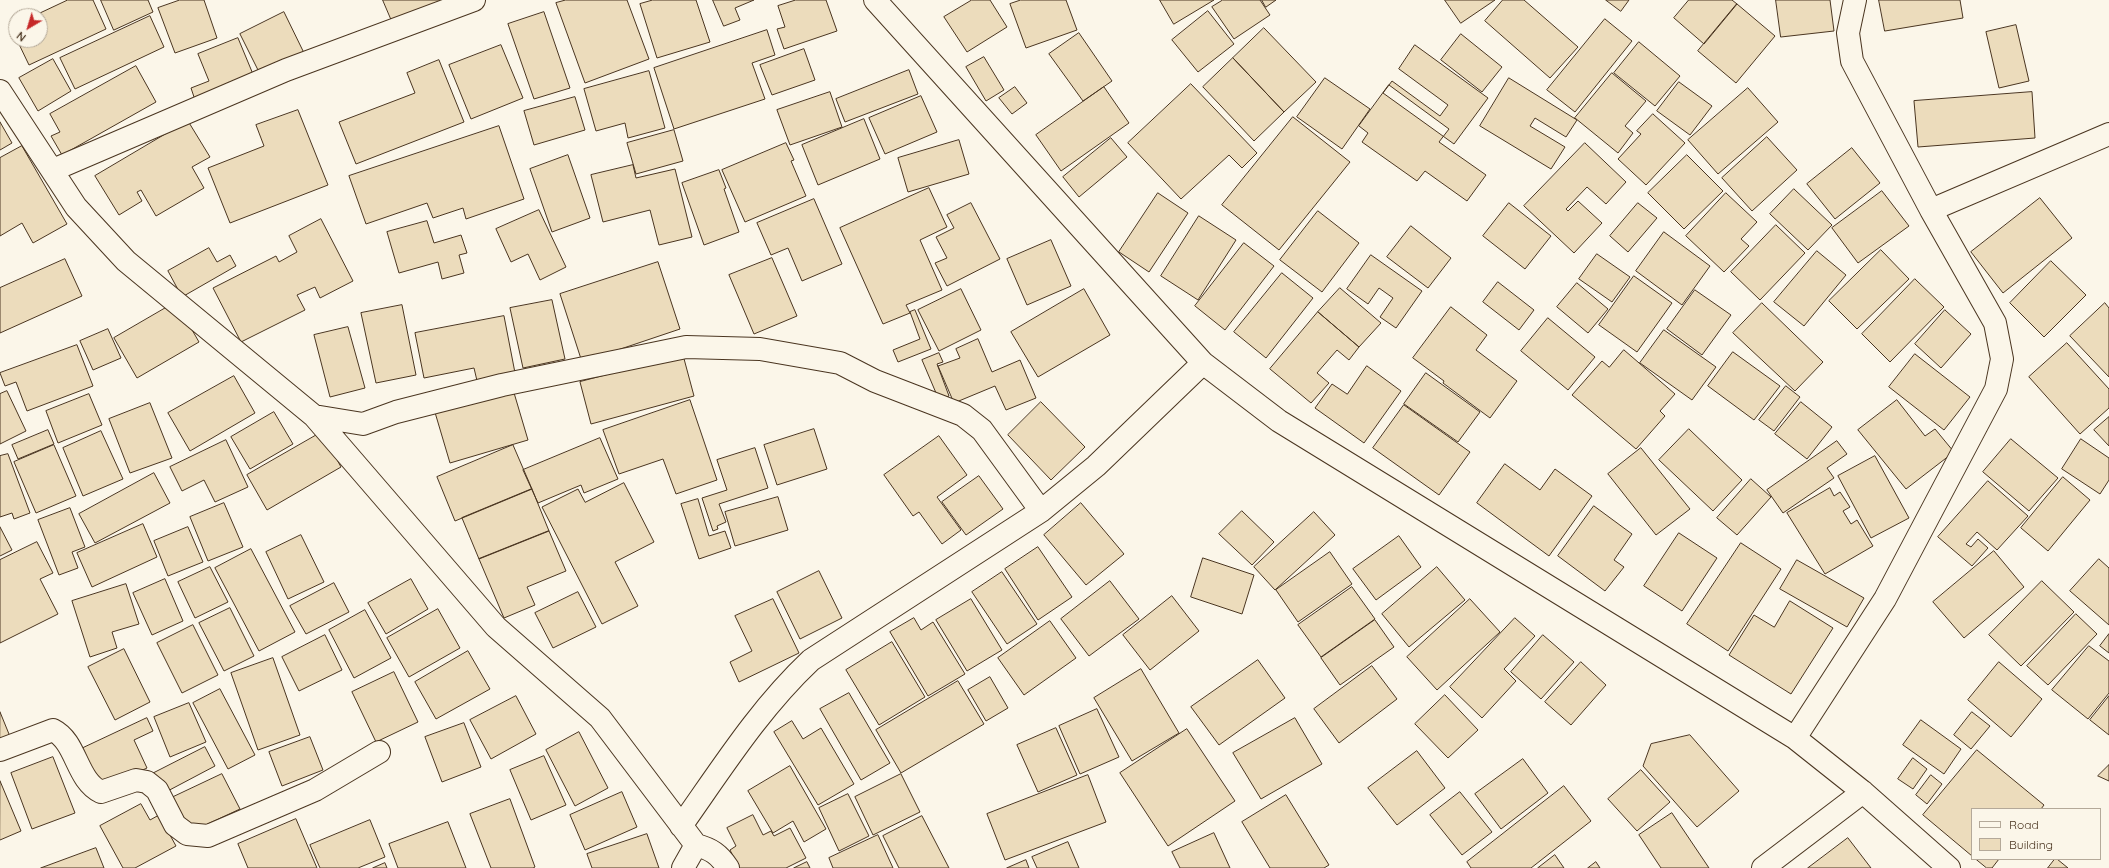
<!DOCTYPE html>
<style>
body{margin:0}
#map{position:relative;width:2109px;height:868px;overflow:hidden;background:#fbf6e9;font-family:Quicksand,sans-serif}
canvas{display:block}
.legend{position:absolute;left:1971px;top:808px;width:130px;height:52px;box-sizing:border-box;background:#fbf6e9;border:1px solid #b4a999;margin:0;padding:5px 7px;list-style:none;font-size:12px;color:#4a3520}
.legend li{display:flex;align-items:center;gap:8px;height:20px}
.legend b{width:20px;border:1px solid #b4a999}
.north{position:absolute;left:8px;top:8px;width:40px;height:40px;box-sizing:border-box;background:#fbf6e9;border:1px solid #b4a999;border-radius:50%;rotate:218deg;font-size:11px;font-weight:700;line-height:16px;text-align:center;color:#4a3520}
.north::after{content:'';display:block;margin:auto;width:14px;height:18px;background:#c62828;clip-path:polygon(50% 0,100% 100%,50% 72%,0 100%)}
</style>
<div id="map">
<canvas width="2109" height="868"></canvas>
<ul class="legend">
<li><b style="height:5px;background:#fbf6e9"></b>Road</li>
<li><b style="height:11px;background:#ecdcbc"></b>Building</li>
</ul>
<div class="north">N</div>
</div>
<script>
const c = document.querySelector('canvas').getContext('2d');
c.lineJoin = 'round';
function fillPath(path, color) { c.fillStyle = color; c.fill(path, 'evenodd'); }
function stroke(path, color, width, dash) { c.strokeStyle = color; c.lineWidth = width; c.lineCap = dash ? 'butt' : 'round'; c.setLineDash(dash || []); c.stroke(path); }
const building = new Path2D(`
 M68,0H93L106,29L29,65L17,40H40V16H34Z
 M101,0H148L153,12L114,30Z
 M180,0H204L217,38L175,53L158,8Z
 M383,0H443L392,21Z
 M566,0H627L649,59L585,83L556,3Z
 M653,0H696L710,42L657,58L640,4Z
 M713,0H754L735,8L740,20L724,26Z
 M796,0H826L837,31L784,49L777,29L785,27L778,6Z
 M972,0H990L1007,27L967,52L944,17Z
 M1021,0H1066L1077,30L1026,48L1010,4Z
 M1160,0H1214L1174,24Z
 M1223,0H1260L1270,15L1234,39L1212,7Z
 M1262,0H1276L1266,7Z
 M1445,0H1495L1461,23Z
 M1503,0H1524L1578,47L1550,78L1485,21Z
 M1606,0H1629L1621,11Z
 M1689,0H1732L1737,4L1704,44L1674,18Z
 M1776,0H1830L1834,31L1781,37Z
 M1879,0H1960L1963,18L1885,31Z
 M1737,4L1775,36L1736,83L1698,51Z
 M1208,11L1234,44L1198,72L1172,40Z
 M284,12L305,55L261,76L240,34Z
 M544,12L570,88L534,99L508,24Z
 M150,16L164,47L75,89L60,58Z
 M1605,19L1632,41L1575,112L1547,90Z
 M16,24V37L11,27Z
 M2016,25L2029,81L1999,88L1986,32Z
 M1264,28L1316,82L1284,112L1233,58Z
 M767,30L775,55L752,63L765,99L674,129L654,68Z
 M1079,33L1112,81L1083,101L1049,54Z
 M1461,34L1502,67L1482,92L1441,60Z
 M238,38L255,79L196,103L191,88L209,81L198,54Z
 M1639,42L1680,76L1655,106L1614,73Z
 M501,45L523,98L471,119L449,65Z
 M1415,45L1488,98L1454,144L1383,93L1392,81L1440,116L1448,105L1399,69Z
 M804,49L815,80L772,95L760,65Z
 M984,57L1004,90L986,101L966,67Z
 M1233,58L1284,112L1254,141L1203,87Z
 M53,59L71,91L38,111L19,78Z
 M439,60L464,122L356,164L339,122L415,93L407,73Z
 M136,66L156,102L62,155L51,136L60,132L50,114Z
 M909,70L918,94L845,122L836,99Z
 M649,71L665,128L628,138L625,123L596,131L584,89Z
 M1612,73L1646,101L1625,126L1633,133L1618,153L1575,118Z
 M1325,78L1370,109L1342,149L1297,117Z
 M1509,78L1577,120L1566,137L1535,118L1530,126L1565,147L1551,169L1480,126Z
 M1679,82L1712,106L1690,135L1657,111Z
 M1191,84L1257,153L1242,168L1229,155L1181,199L1128,143Z
 M1389,85L1449,129L1439,142L1486,175L1467,201L1425,171L1417,181L1362,142L1368,133L1359,126Z
 M1015,87L1027,103L1012,114L999,98Z
 M1104,87L1129,123L1061,171L1036,135Z
 M1748,88L1778,122L1718,174L1688,140Z
 M830,92L842,127L790,145L777,110Z
 M2032,92L2035,138L1918,147L1914,101Z
 M921,96L937,132L885,154L869,118Z
 M575,97L585,130L534,145L524,111Z
 M298,110L328,185L230,223L208,168L264,146L256,125Z
 M1653,114L1685,143L1646,185L1618,159L1641,134L1637,131Z
 M1293,117L1350,162L1279,250L1222,205Z
 M864,119L880,159L818,185L802,145Z
 M188,121L210,157L192,167L204,188L156,216L141,190L137,192L142,201L119,215L95,176Z
 M0,122L12,143L0,150Z
 M499,126L524,199L466,219L463,208L433,218L427,203L366,224L349,176Z
 M674,130L683,161L636,174L627,143Z
 M1767,137L1797,170L1752,211L1722,178Z
 M1111,138L1127,157L1079,197L1063,177Z
 M959,140L969,174L908,192L898,158Z
 M786,143L794,160L791,161L806,196L745,222L722,170Z
 M1585,143L1626,182L1606,204L1587,187L1566,209L1568,211L1578,201L1602,223L1574,253L1524,206Z
 M22,146L67,224L33,243L22,223L0,236V158Z
 M1852,148L1880,183L1835,219L1807,184Z
 M568,155L590,218L552,232L530,169Z
 M1687,155L1723,191L1684,229L1648,193Z
 M633,165L636,178L675,169L692,237L659,245L650,210L603,222L591,175Z
 M719,170L726,188L724,189L739,232L704,245L682,183Z
 M929,188L947,227L920,240L942,290L906,305L910,313L883,324L840,228Z
 M1794,189L1832,225L1808,250L1770,214Z
 M1882,191L1909,226L1858,263L1832,228Z
 M1158,193L1188,213L1149,272L1119,252Z
 M1726,193L1757,222L1741,239L1749,246L1724,272L1686,236Z
 M2040,198L2072,238L2003,293L1971,252Z
 M814,199L842,264L802,281L788,248L771,255L757,223Z
 M971,203L1000,259L947,286L935,263L947,258L936,237L954,228L947,215Z
 M1509,203L1551,236L1525,269L1483,236Z
 M1638,203L1657,218L1628,252L1610,236Z
 M539,210L566,267L540,280L528,254L511,262L496,229Z
 M1318,211L1359,243L1322,292L1280,260Z
 M1199,216L1236,240L1198,300L1161,276Z
 M321,219L353,281L320,298L315,287L297,295L305,310L241,342L213,288L276,256L279,262L297,252L289,236Z
 M427,221L434,243L461,235L467,253L459,255L464,273L442,279L438,262L399,273L387,232Z
 M1776,225L1805,253L1760,300L1731,272Z
 M1411,226L1451,258L1428,288L1387,257Z
 M1664,232L1710,266L1682,305L1636,271Z
 M1051,240L1071,286L1027,305L1007,259Z
 M1244,243L1274,266L1225,330L1195,306Z
 M209,248L217,262L230,255L236,266L182,297L168,271Z
 M1881,250L1909,279L1857,329L1829,301Z
 M1817,251L1846,275L1804,326L1774,302Z
 M1597,254L1630,277L1612,302L1579,279Z
 M1371,255L1422,291L1396,328L1380,317L1393,298L1379,288L1368,304L1347,289Z
 M772,258L797,316L754,334L729,275Z
 M65,259L82,296L0,333V288Z
 M2051,261L2086,295L2044,337L2010,303Z
 M658,262L680,329L582,362L560,294Z
 M1282,273L1313,298L1266,358L1234,332Z
 M1634,276L1672,303L1637,352L1599,325Z
 M1915,279L1944,307L1890,362L1862,334Z
 M1498,282L1534,310L1519,330L1483,302Z
 M1577,283L1608,309L1588,333L1557,307Z
 M1340,288L1381,323L1359,347L1318,312Z
 M961,289L981,330L939,351L918,310Z
 M1084,289L1110,335L1038,377L1011,332Z
 M1695,290L1731,315L1702,355L1667,329Z
 M552,300L565,359L523,368L510,308Z
 M176,302L199,342L137,378L114,338Z
 M1762,303L1823,362L1795,391L1733,333Z
 M2105,303L2109,308V377L2070,336Z
 M402,305L416,375L376,383L361,313Z
 M1451,307L1487,335L1476,350L1517,381L1490,418L1443,383L1444,381L1413,358Z
 M915,310L931,349L898,362L893,350L920,339L910,312Z
 M1945,310L1971,334L1941,368L1915,344Z
 M1318,312L1359,347L1349,360L1337,350L1317,373L1329,383L1311,403L1270,369Z
 M504,316L516,378L478,385L474,368L424,378L415,333Z
 M1548,318L1595,357L1568,390L1521,351Z
 M348,327L365,388L330,397L314,335Z
 M108,329L121,358L93,370L80,341Z
 M1664,330L1716,367L1692,400L1640,363Z
 M978,339L992,372L1020,360L1036,398L1006,410L995,386L954,403L938,366L960,358L956,349Z
 M2067,343L2109,389V408L2080,434L2029,377Z
 M77,345L93,386L27,411L16,382L5,386L0,373Z
 M1624,350L1675,394L1660,411L1665,416L1636,449L1572,395L1602,361L1609,367Z
 M1733,352L1780,386L1754,420L1708,386Z
 M939,353L943,362L937,364L949,396L939,400L922,360Z
 M1915,354L1970,397L1944,430L1889,387Z
 M683,355L694,396L591,424L580,382Z
 M1367,366L1401,391L1364,443L1315,408L1332,384L1347,394Z
 M1426,373L1480,412L1458,442L1404,404Z
 M234,376L255,413L190,451L168,413Z
 M512,386L528,440L450,463L434,409Z
 M1786,386L1800,397L1774,431L1759,420Z
 M7,391L26,431L0,444V394Z
 M89,394L102,425L58,443L46,411Z
 M690,400L717,480L676,494L663,459L619,474L603,430Z
 M1897,400L1925,436L1935,429L1954,452L1906,489L1858,430Z
 M1041,402L1085,447L1051,480L1008,435Z
 M1801,402L1832,427L1807,459L1775,434Z
 M150,403L172,458L130,473L109,419Z
 M1404,405L1470,452L1439,495L1373,448Z
 M274,412L293,444L250,469L231,437Z
 M2109,417V446L2094,430Z
 M814,429L827,469L777,485L764,445Z
 M1689,429L1742,480L1713,511L1659,460Z
 M48,430L54,444L18,459L12,445Z
 M101,431L123,479L83,496L63,448Z
 M322,432L341,467L267,510L247,475Z
 M939,436L967,475L937,497L961,530L942,544L919,512L913,516L884,475Z
 M600,438L618,479L584,493L581,485L538,503L523,470Z
 M2011,439L2058,478L2029,511L1983,472Z
 M2081,439L2109,458V480L2100,494L2062,469Z
 M226,440L248,487L215,502L204,480L182,491L170,467Z
 M1837,441L1847,454L1827,468L1834,478L1783,513L1767,490Z
 M54,445L76,496L36,513L14,462Z
 M513,445L532,489L455,521L437,477Z
 M755,448L768,488L719,504L726,522L717,526L718,529L713,531L702,498L727,490L717,460Z
 M1641,448L1690,509L1656,535L1608,474Z
 M8,454L30,513L14,519L12,513L0,517V456Z
 M1875,456L1909,518L1871,538L1838,476Z
 M1505,464L1540,490L1555,469L1592,496L1549,556L1477,503Z
 M154,473L170,503L95,543L79,514Z
 M979,476L1003,509L966,535L942,502Z
 M2063,477L2090,500L2048,551L2021,528Z
 M1751,479L1771,497L1737,535L1717,518Z
 M1988,481L2028,516L1997,550L1977,532L1966,544L1971,547L1978,539L1988,548L1972,566L1938,537Z
 M624,483L654,542L615,562L638,606L602,624L542,507L578,489L585,502Z
 M1830,488L1834,496L1840,492L1850,507L1843,511L1851,524L1857,520L1873,546L1825,574L1787,513Z
 M532,489L549,531L479,559L462,518Z
 M778,497L788,530L735,546L725,512Z
 M698,499L709,536L725,531L731,548L699,559L681,504Z
 M224,503L243,547L208,561L190,517Z
 M1081,503L1124,554L1086,585L1044,535Z
 M1594,506L1632,534L1614,560L1624,567L1605,591L1558,556Z
 M70,508L85,547L72,552L78,568L59,575L38,520Z
 M1242,511L1274,542L1252,565L1219,534Z
 M1314,512L1335,535L1275,590L1254,567Z
 M143,524L157,557L92,587L77,553Z
 M0,527L12,550L0,556Z
 M188,527L203,562L168,576L154,541Z
 M549,531L566,571L527,587L535,605L504,618L479,559Z
 M1679,533L1717,558L1682,611L1644,586Z
 M301,535L324,582L288,599L266,552Z
 M1399,536L1421,567L1376,600L1353,569Z
 M37,542L53,573L40,579L58,614L0,643V560Z
 M1741,543L1781,569L1728,651L1687,624Z
 M1038,547L1072,597L1038,620L1005,569Z
 M251,549L295,632L259,651L215,568Z
 M1994,551L2024,587L1964,638L1933,602Z
 M1330,552L1352,584L1298,622L1276,590Z
 M1203,558L1254,575L1242,614L1191,597Z
 M2099,559L2109,568V625L2070,591Z
 M1797,560L1864,598L1847,627L1780,589Z
 M210,567L228,602L195,618L178,582Z
 M1437,567L1465,600L1409,647L1382,614Z
 M819,571L842,618L800,639L777,592Z
 M1002,572L1037,624L1007,644L972,592Z
 M165,579L183,621L152,635L133,593Z
 M411,579L428,609L386,634L368,603Z
 M1110,581L1139,619L1089,656L1061,619Z
 M2042,581L2074,612L2021,666L1989,635Z
 M334,583L349,612L306,634L290,606Z
 M126,584L139,624L112,632L117,648L90,657L72,601Z
 M1352,587L1375,619L1321,657L1298,625Z
 M578,592L596,627L553,648L535,613Z
 M1172,596L1199,631L1150,670L1123,635Z
 M773,599L799,653L739,682L730,662L752,651L735,616Z
 M971,599L1002,650L967,671L936,620Z
 M1470,599L1500,632L1437,690L1407,657Z
 M1790,601L1833,628L1791,694L1729,655L1754,615L1774,627Z
 M230,608L254,656L224,671L199,623Z
 M438,609L460,648L409,677L387,638Z
 M365,610L391,658L354,678L329,630Z
 M2076,614L2097,634L2048,685L2027,666Z
 M914,618L921,630L933,622L965,674L928,696L890,632Z
 M1515,618L1535,636L1504,669L1516,681L1482,718L1450,687Z
 M1375,620L1394,647L1340,685L1321,658Z
 M1050,621L1076,658L1024,695L998,658Z
 M193,625L218,675L182,693L157,643Z
 M2109,634V653L2100,646Z
 M325,635L342,670L299,691L282,657Z
 M1543,635L1574,662L1541,699L1511,672Z
 M892,642L925,697L879,725L846,670Z
 M2089,646L2109,661V693L2088,719L2052,690Z
 M124,649L150,702L115,720L88,667Z
 M468,651L490,689L436,719L415,682Z
 M273,658L300,735L258,750L231,673Z
 M1258,660L1285,698L1219,745L1191,707Z
 M1581,662L1606,685L1571,725L1545,702Z
 M1999,662L2042,699L2011,737L1968,700Z
 M1372,666L1397,699L1339,743L1314,709Z
 M1141,669L1179,733L1132,761L1094,698Z
 M394,672L418,722L376,742L352,692Z
 M990,677L1008,708L986,721L968,690Z
 M958,681L984,724L901,773L876,730Z
 M220,689L255,755L228,769L193,703Z
 M849,693L890,763L861,780L820,709Z
 M1445,695L1478,730L1448,758L1415,724Z
 M516,696L536,734L491,759L470,720Z
 M2109,696V735L2090,720Z
 M189,703L206,742L170,757L154,717Z
 M1097,709L1119,757L1080,774L1059,726Z
 M0,712L11,739L0,744Z
 M1972,712L1990,726L1971,749L1954,735Z
 M147,718L153,731L134,740L147,768L100,790L81,749Z
 M1295,718L1322,764L1261,799L1233,753Z
 M1921,720L1961,749L1944,774L1903,745Z
 M792,721L803,739L821,728L854,784L818,805L774,732Z
 M464,723L481,767L442,782L425,737Z
 M1056,728L1077,775L1038,792L1017,745Z
 M1187,729L1235,801L1168,846L1120,773Z
 M579,732L608,788L575,806L546,750Z
 M1690,735L1739,791L1697,827L1643,766L1651,744Z
 M310,737L323,770L282,786L269,752Z
 M205,747L215,766L162,794L152,774Z
 M1977,750L2044,805L2041,809H1972V856L1923,815Z
 M1417,751L1445,788L1397,825L1368,788Z
 M544,756L566,805L531,820L510,770Z
 M53,757L75,813L32,829L11,773Z
 M1913,758L1927,769L1913,789L1898,779Z
 M1523,759L1548,793L1501,829L1475,794Z
 M2109,765V781L2098,776Z
 M790,766L826,829L804,842L793,821L773,833L748,791Z
 M1641,770L1670,802L1637,831L1608,799Z
 M222,774L240,809L184,835L167,800Z
 M901,774L920,812L873,835L855,797Z
 M1088,775L1106,822L1005,860L987,814Z
 M1931,775L1942,784L1927,804L1916,795Z
 M0,781L21,831L0,840Z
 M1564,786L1591,821L1531,868H1471L1467,862Z
 M622,792L637,827L585,850L570,815Z
 M1460,792L1492,832L1462,855L1430,815Z
 M848,794L869,836L839,851L819,808Z
 M1286,795L1329,865L1324,868H1270L1242,822Z
 M510,799L535,867L533,868H491L470,814Z
 M141,804L150,820L159,815L176,846L135,868H123L100,826Z
 M1672,813L1709,868H1661L1639,835Z
 M753,815L763,835L771,831L774,836L790,828L806,858L786,868H739L730,850L736,846L727,828Z
 M922,816L949,868H899L883,836Z
 M296,819L317,868H248L238,844Z
 M370,820L385,857L358,868H320L310,845Z
 M448,822L466,868H398L389,844Z
 M1214,833L1230,868H1180L1172,852Z
 M647,834L659,868H592L587,854Z
 M878,835L893,868H833L829,858Z
 M1848,838L1871,868H1808Z
 M1068,842L1079,868H1037L1032,857Z
 M96,848L104,868H41Z
 M1555,855L1564,868H1538Z
 M1976,859H1999L1992,868H1987Z
 M2055,859H2057L2068,868H2048Z
 M1026,860L1029,868H1007Z
 M807,862L810,868H794Z
 M1596,862L1600,868H1588Z
 M385,863L387,868H373Z`);
const minor = new Path2D(`
 M875,0L1203,363L1279,421L1795,738L1863,792L1949,868
 M0,91L76,207L126,261L314,416L496,627L600,718L696,845C711,849 719,854 728,868
 M53,170L286,70L474,0
 M1931,210L2109,134
 M314,416L363,424L396,412L502,385L686,347L760,349L840,363L875,381L963,415L982,430L1041,511
 M1795,738L1885,599L1996,389L2002,359L1995,323L1931,210L1852,61L1848,33L1855,0
 M0,750L53,730C77,742 76,780 101,792L136,780L147,782L157,790L175,825L187,834L208,836L315,790L379,752
 M681,826C722,768 759,709 811,660L1041,511L1096,466L1203,363
 M683,868L696,845
 M1763,868L1863,792`);
fillPath(building, '#ecdcbc');
stroke(building, '#4a3520', 1);
stroke(minor, '#4a3520', 24);
stroke(minor, '#fbf6e9', 22);
</script>
